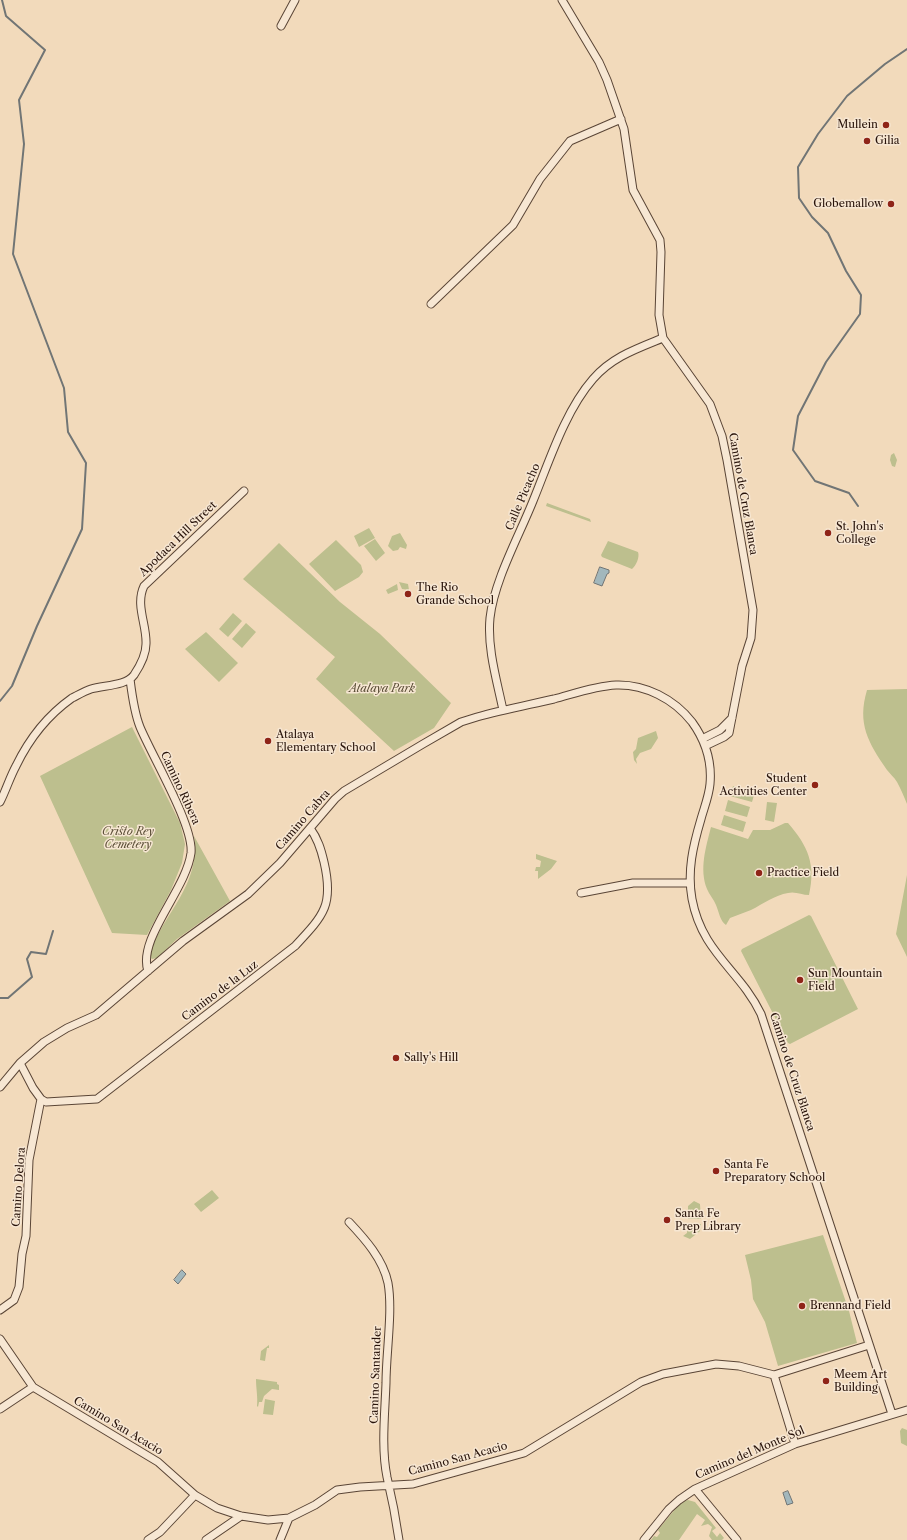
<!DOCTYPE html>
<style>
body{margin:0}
canvas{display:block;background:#f2dabb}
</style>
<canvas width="907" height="1540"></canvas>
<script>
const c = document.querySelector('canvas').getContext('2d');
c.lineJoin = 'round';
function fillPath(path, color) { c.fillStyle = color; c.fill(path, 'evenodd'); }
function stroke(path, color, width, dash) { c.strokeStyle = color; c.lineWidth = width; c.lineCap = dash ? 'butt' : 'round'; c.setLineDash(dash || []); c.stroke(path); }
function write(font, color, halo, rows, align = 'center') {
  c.font = font + ' "Libre Caslon Text",serif'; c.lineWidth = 3; c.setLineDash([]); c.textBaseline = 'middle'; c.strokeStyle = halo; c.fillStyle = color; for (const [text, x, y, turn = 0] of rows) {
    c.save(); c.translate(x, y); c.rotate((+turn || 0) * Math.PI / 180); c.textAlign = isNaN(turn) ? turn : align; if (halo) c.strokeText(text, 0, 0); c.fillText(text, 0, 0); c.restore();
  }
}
const green = new Path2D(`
 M894,453L897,460L895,467L892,466L890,460L891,455Z
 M547,503L590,519L591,522L546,506Z
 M369,528L375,538L359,547L354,536Z
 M400,533L407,545L406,549L400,547L398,550L393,551L388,546L392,536Z
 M375,539L385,553L376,561L364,546Z
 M336,540L361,565L363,572L359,577L335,591L309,564Z
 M608,541L638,552C640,557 636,566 632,569L602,557L601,555Z
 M279,543L340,602L380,634L451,703L434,728L394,751L316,679L335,657L243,579Z
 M399,582L408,584L409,590L402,589Z
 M397,584L398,590L388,594L386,590Z
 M233,613L242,621L228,637L219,629Z
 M246,623L256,632L242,648L232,639Z
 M206,632L238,663L219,682L185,649Z
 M907,689V804C904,797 901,789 897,782C894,777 890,774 887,770C868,742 857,724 867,690Z
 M132,727L180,823L185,844L182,863L171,890L147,935L112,933L40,776Z
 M656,731L658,738L651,749L640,753L636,759L637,764L634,760L633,752L636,749L638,738Z
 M733,786L755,792L752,802L730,796Z
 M728,800L750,807L747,817L725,811Z
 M767,802L777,803L774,822L765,820Z
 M724,815L746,822L743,832L721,825Z
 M785,823H788C808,846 816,864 809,895C802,895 795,891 788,893C775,895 763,904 751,910C744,913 737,915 730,918L726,925C720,921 719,912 716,905C714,900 709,894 707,889C699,869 706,847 711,827L748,839L753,830H770Z
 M194,836L230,901L177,939L157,958L152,959L149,956C163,912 201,887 194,836Z
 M536,854L557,861L551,869L538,879V871H535L536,867H540L541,861L536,859Z
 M907,875V957L896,934Z
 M809,915L811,916L858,1009L790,1044L788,1043L741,951L742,949Z
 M212,1190L219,1198L201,1212L194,1204Z
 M694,1201L700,1204L701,1219H688V1206Z
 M688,1224H701L700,1231L690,1239L683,1236L687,1233Z
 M823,1235L849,1311L857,1343L778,1366L765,1322L753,1299L751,1280L745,1255Z
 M269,1345V1348H267L265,1361L260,1360L261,1351Z
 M256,1379L277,1382V1384L279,1385V1390L272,1389L264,1396L262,1402H259L258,1407L257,1406C258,1397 256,1389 256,1379Z
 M265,1399L275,1401L273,1415L263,1414Z
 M902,1428L907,1430V1446L901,1443L900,1431Z
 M688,1500L695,1502L716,1528L712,1531L717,1537L720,1533L724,1538L722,1540H712L709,1536L712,1527L708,1524L701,1526L705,1520L697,1514L679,1540H651L654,1536L657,1537L660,1533L658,1530L681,1502Z`);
const water = new Path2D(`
 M600,567L609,570V573L607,574L602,586L594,583Z
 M182,1270L186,1274L178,1284L174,1280Z
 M788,1491L793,1503L787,1505L783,1493Z`);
const stream = new Path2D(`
 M858,506L849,493L815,481L793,450L798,416L826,362L860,314L861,295L846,271L828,233L812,217L799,198L798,167L818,134L847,96L885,64L907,49
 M0,701L12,686L37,626L82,529L86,463L68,432L64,388L13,254L24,144L19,100L45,50L6,16L2,0
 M0,998H8L32,977L27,959L31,952L46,954L53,931`);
const minor = new Path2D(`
 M562,0L599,62L607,80L624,129L633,190L660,240L661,252L659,315L663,338L710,404L722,436L727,460L753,610L751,638L742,666L729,733L724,737L705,746
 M281,26L295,0
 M431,304L513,225L540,179L570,141L621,119
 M130,679C132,695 134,712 140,727C152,756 194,826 191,853C186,890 137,939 148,971
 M503,710C497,681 487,648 490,618C494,581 519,536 533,501C549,462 565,411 593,379C612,357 636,349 663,338
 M702,739L720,730L732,718
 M0,802C6,790 10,777 16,766C29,739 48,715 72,698C78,695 85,691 91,689C104,685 126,686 134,675C140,666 146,654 146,644C147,625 135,605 144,586L244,491
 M581,893L633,883H690
 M0,1087L20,1063L44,1042L67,1028L96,1015L183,941L248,894L280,863L335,799L344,791L423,744L461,722L477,717C502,710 528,705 554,699C573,694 595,686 616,685C645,684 674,699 692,722C705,740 712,762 710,784C709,796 704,808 701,819C693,846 687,871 692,899C702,953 740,970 761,1014L892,1414
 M41,1099L46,1102L97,1099L295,946C324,915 334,905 324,862C321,849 318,839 310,828
 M349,1222C365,1239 383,1259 388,1283C393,1311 386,1353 386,1383C385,1413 381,1447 387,1477C392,1498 396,1519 399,1540
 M0,1310L14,1300L19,1287L22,1254L26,1236L29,1160L41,1099L33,1088L20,1063
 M0,1339L33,1387L158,1462L195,1495L217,1508L241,1516L268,1520L289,1518L315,1505L337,1490L360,1487L413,1484L524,1453L641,1382L663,1374L716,1364L739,1366L774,1375L869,1345
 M774,1375L795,1444
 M0,1409L33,1387
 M695,1489L737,1540
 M148,1540L160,1532L195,1495
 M206,1540L241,1516
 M280,1540L289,1518
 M644,1540L669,1509L679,1500L695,1489L795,1444L907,1410`);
const markers = [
 [886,125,4,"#8f2418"],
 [867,141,4,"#8f2418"],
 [891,204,4,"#8f2418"],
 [828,533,4,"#8f2418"],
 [408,594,4,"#8f2418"],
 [268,741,4,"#8f2418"],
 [815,785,4,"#8f2418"],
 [759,873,4,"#8f2418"],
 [800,980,4,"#8f2418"],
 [396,1058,4,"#8f2418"],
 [716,1171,4,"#8f2418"],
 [667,1220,4,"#8f2418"],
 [802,1306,4,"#8f2418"],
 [826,1381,4,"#8f2418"]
];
const poiNames = [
 ["Mullein",878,125,"right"],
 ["Gilia",875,141],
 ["Globemallow",883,204,"right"],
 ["St. John's",836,527],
 ["College",836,540],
 ["The Rio",416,588],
 ["Grande School",416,601],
 ["Atalaya",276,735],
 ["Elementary School",276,748],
 ["Student",807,779,"right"],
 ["Activities Center",807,792,"right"],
 ["Practice Field",767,873],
 ["Sun Mountain",808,974],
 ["Field",808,987],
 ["Sally's Hill",404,1058],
 ["Santa Fe",724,1165],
 ["Preparatory School",724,1178],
 ["Santa Fe",675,1214],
 ["Prep Library",675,1227],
 ["Brennand Field",810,1306],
 ["Meem Art",834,1375],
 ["Building",834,1388]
];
const streetNames = [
 ["Camino de Cruz Blanca",743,494,80],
 ["Calle Picacho",523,497,-67],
 ["Apodaca Hill Street",178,539,-44],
 ["Camino Ribera",180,788,65],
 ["Camino Cabra",303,820,-49],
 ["Camino de la Luz",220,991,-37],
 ["Camino de Cruz Blanca",792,1072,72],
 ["Camino Delora",19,1187,-86],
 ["Camino Santander",376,1375,-88],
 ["Camino San Acacio",118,1426,31],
 ["Camino del Monte Sol",750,1453,-23],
 ["Camino San Acacio",458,1459,-15]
];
const parkNames = [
 ["Atalaya Park",382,689],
 ["Cristo Rey",128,832],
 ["Cemetery",128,845]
];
fillPath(green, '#bdbf8e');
fillPath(water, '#a2b7bc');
stroke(water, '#717575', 1);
stroke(stream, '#717575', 2);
stroke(minor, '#5a4536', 9);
stroke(minor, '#f7e7d3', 7);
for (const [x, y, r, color] of markers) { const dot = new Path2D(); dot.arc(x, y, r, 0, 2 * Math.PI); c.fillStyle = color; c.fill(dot); stroke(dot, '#f7e7d3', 1.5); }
write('11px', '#28130a', '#f7e7d3', poiNames, 'left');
write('11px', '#28130a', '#f7e7d3', streetNames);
write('italic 11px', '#5c4f38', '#f7e7d3', parkNames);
</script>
